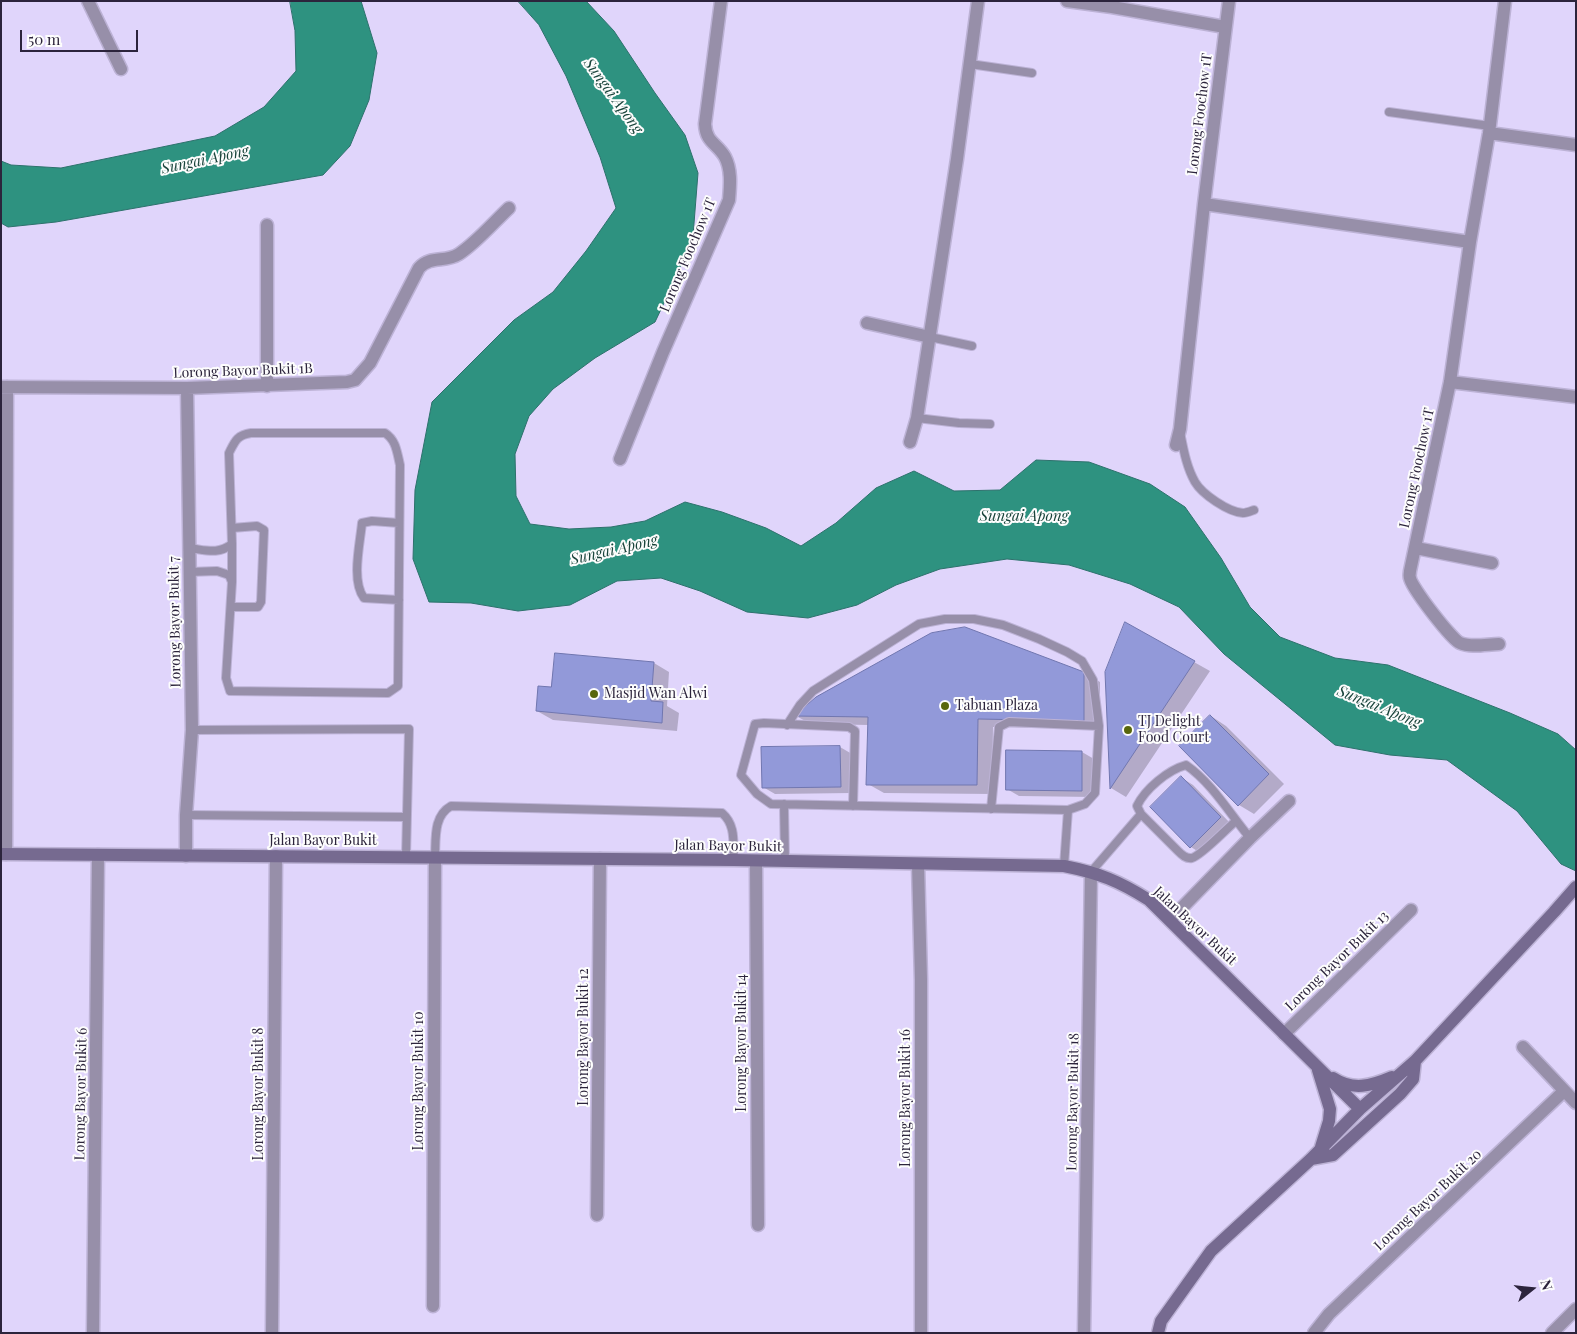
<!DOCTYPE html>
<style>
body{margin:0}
#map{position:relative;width:1577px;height:1334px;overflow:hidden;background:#e0d5fb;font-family:"Playfair Display",serif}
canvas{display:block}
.frame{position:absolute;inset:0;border:2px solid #2c243c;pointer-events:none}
.north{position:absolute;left:1507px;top:1264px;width:50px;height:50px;-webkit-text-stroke:4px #fdfdfd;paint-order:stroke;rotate:74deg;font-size:14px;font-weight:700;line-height:20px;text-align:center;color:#2c243c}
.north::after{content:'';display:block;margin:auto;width:18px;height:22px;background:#2c243c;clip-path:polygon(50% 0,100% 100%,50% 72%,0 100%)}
.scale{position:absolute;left:20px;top:30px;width:118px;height:22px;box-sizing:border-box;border:2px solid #2c243c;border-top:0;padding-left:6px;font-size:15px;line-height:18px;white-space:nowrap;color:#2c243c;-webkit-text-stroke:4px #fdfdfd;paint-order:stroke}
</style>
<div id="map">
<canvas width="1577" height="1334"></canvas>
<div class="frame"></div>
<div class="north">N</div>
<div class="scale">50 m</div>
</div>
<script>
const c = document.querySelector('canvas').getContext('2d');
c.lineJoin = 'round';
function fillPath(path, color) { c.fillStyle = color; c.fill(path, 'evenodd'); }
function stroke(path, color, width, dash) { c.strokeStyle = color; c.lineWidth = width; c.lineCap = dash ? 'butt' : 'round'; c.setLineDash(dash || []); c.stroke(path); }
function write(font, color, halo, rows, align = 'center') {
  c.font = font + ' "Playfair Display",serif'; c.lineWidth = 4; c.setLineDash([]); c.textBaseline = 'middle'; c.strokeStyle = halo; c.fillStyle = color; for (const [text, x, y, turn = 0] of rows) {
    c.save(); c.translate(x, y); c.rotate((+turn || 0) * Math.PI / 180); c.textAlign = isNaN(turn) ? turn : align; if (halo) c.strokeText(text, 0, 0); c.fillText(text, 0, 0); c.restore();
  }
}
const water = new Path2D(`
 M290,1H361L377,53L369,100L350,146L323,175L56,222L8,227L1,223V161L11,165L61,168L215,136L264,107L296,71L295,31Z
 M518,1H586L614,31L655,93L685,135L698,173L693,236L672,286L655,322L595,358L553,389L529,416L515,454L516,496L530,524L569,529L611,527L645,521L685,502L722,512L766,528L801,546L836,523L876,488L914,471L954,491L1000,490L1036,460L1089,462L1150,484L1185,507L1221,558L1250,607L1280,637L1335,658L1388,665L1510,713L1558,734L1576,750V871L1561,864L1517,811L1447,760L1390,755L1335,745L1224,654L1179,607L1130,584L1069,565L1007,559L940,569L896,585L857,605L808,618L747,612L700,591L661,578L617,581L570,605L518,611L471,603L429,602L413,559L415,490L432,402L514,320L553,292L586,251L616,208L600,157L566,76L539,25Z`);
const shadow = new Path2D(`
 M1126,624L1210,671L1126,797L1111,788L1106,672Z
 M654,663L669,672L667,706L679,713L677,731L553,720L537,711L553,689Z
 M1084,673L1100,682V729L993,727L992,794L884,793L868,784L869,725L811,724L796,716Z
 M1211,716L1226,726L1284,784L1254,814L1239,805Z
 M840,747L852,754V793L775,794L763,787Z
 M1082,752L1094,759L1093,797L1019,796L1007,789Z
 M1182,778L1193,785L1232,825L1202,854L1191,847Z`);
const building = new Path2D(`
 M1125,622L1195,661L1110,789L1105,672Z
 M965,627L1084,672V721L978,719L977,785H866L868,717L794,716L816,697L931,633Z
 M555,653L654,662L651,701L663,702L662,723L536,711L538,686L551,687Z
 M1210,715L1269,774L1238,806L1179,746Z
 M840,746L841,787L762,788L761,747Z
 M1006,750L1082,751V791L1006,790Z
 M1181,776L1221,817L1190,848L1150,807Z`);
const lane = new Path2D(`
 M970,64L1032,73
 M1389,112L1490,126
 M930,337L972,346
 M917,418L959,423L990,424
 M1181,437C1184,452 1187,468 1195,482C1202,494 1228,512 1243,513C1246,513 1251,511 1254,510
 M232,544V582
 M189,548C206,550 218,555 232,544L229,453C235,441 237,435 251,433H385C396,440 397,452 400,465L398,686L388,693L230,691L226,678L232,582L229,575L217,571L189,572
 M399,600L364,598C351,581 360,544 362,523L372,521L399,523
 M231,607H258L261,602L264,530L257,526L232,528
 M787,725L800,705L813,691L919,624L945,619H974L1003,625L1039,639L1067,652L1082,661L1093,680L1099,726L1095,793L1085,804L1068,810L771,804L757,794L741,775L755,724L764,723L849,727L855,731L853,806
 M192,730L409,729L406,857
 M784,804L785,862
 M991,809L999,727L1009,722L1099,726
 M186,815L406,817
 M1236,821C1226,829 1202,855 1192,858C1186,859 1182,855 1178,851L1141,814L1137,806C1145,789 1168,770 1186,765C1212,783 1230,814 1250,838
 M435,857C436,839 433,816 451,806L722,813C736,825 733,842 734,860
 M1064,866L1068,810
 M1091,872L1141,814`);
const street = new Path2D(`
 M88,1L121,69
 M1067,1L1112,7L1225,27
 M1489,133L1576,145
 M1204,204L1470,242
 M867,323L930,337
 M1450,382L1576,397
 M267,386V225
 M1,387L187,388L347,382L355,380L370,363L419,268C431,255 445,263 459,254C476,243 494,222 509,208
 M910,442L917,418L957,159L978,1
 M1176,445L1180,429L1204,204L1229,1
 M620,459L663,352L729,200C730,187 732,170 725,157C717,143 706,143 705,124L721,1
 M1416,548L1492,563
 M1499,644C1488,644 1471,648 1460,643C1452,640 1411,587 1410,578C1409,576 1410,573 1410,571L1450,382L1470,242L1489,133L1505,1
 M6,854L7,387
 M186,856V815L192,730L187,388
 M756,861L758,1225
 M918,864L921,980V1333
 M1170,920L1250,838L1289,801
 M1284,1034L1411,910
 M1523,1047L1576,1103
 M597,1215L600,859
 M433,1306L435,857
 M93,1333L98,855
 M272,1333L276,856
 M1084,1333L1091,872
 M1314,1333L1329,1314L1564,1091
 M1552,1333L1576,1309`);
const secondary = new Path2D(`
 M1,854L734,860L1064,866C1099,873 1119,881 1149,900L1360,1109
 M1318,1070L1330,1109L1329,1121L1321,1147
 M1333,1078C1353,1091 1371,1086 1392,1077
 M1311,1159L1333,1155L1400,1094L1413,1079L1415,1061
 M1158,1333L1161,1321L1211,1251L1311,1159L1360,1109L1415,1061L1554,912L1576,887`);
const markers = [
 [594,694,5,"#58660c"],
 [945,706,5,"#58660c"],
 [1128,730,5,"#58660c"]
];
const streetNames = [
 ["Lorong Foochow 1T",1200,114,-83],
 ["Lorong Foochow 1T",688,255,-67],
 ["Lorong Bayor Bukit 1B",243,371,-2],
 ["Lorong Foochow 1T",1417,468,-78],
 ["Lorong Bayor Bukit 7",175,622,-91],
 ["Jalan Bayor Bukit",323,841],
 ["Jalan Bayor Bukit",728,846,1],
 ["Jalan Bayor Bukit",1195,926,43],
 ["Lorong Bayor Bukit 13",1337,961,-44],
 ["Lorong Bayor Bukit 12",584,1037,-90],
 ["Lorong Bayor Bukit 14",742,1043,-90],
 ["Lorong Bayor Bukit 10",419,1081,-90],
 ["Lorong Bayor Bukit 6",81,1094,-89],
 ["Lorong Bayor Bukit 8",259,1094,-90],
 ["Lorong Bayor Bukit 16",906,1098,-90],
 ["Lorong Bayor Bukit 18",1073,1102,-89],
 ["Lorong Bayor Bukit 20",1428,1200,-43]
];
const poiNames = [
 ["Masjid Wan Alwi",604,694],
 ["Tabuan Plaza",955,706],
 ["TJ Delight",1138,722],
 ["Food Court",1138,738]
];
const waterNames = [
 ["Sungai Apong",613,96,54],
 ["Sungai Apong",205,160,-12],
 ["Sungai Apong",1024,516],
 ["Sungai Apong",614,550,-13],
 ["Sungai Apong",1379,707,22]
];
fillPath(water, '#2e9280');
stroke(water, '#2d716c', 1);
fillPath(shadow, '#0003');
fillPath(building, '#9299d9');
stroke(building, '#7076af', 1);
stroke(lane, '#bcb2d5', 10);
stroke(street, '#bcb2d5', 15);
stroke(secondary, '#bcb2d5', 15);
stroke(lane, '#978fa9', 8);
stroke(street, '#978fa9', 12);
stroke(secondary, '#766a90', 12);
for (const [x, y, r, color] of markers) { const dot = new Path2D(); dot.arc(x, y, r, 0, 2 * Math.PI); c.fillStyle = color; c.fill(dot); stroke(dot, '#fdfdfd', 2); }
write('14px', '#2c243c', '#fdfdfd', streetNames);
write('14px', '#2c243c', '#fdfdfd', poiNames, 'left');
write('italic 15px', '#19443b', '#fdfdfd', waterNames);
</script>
